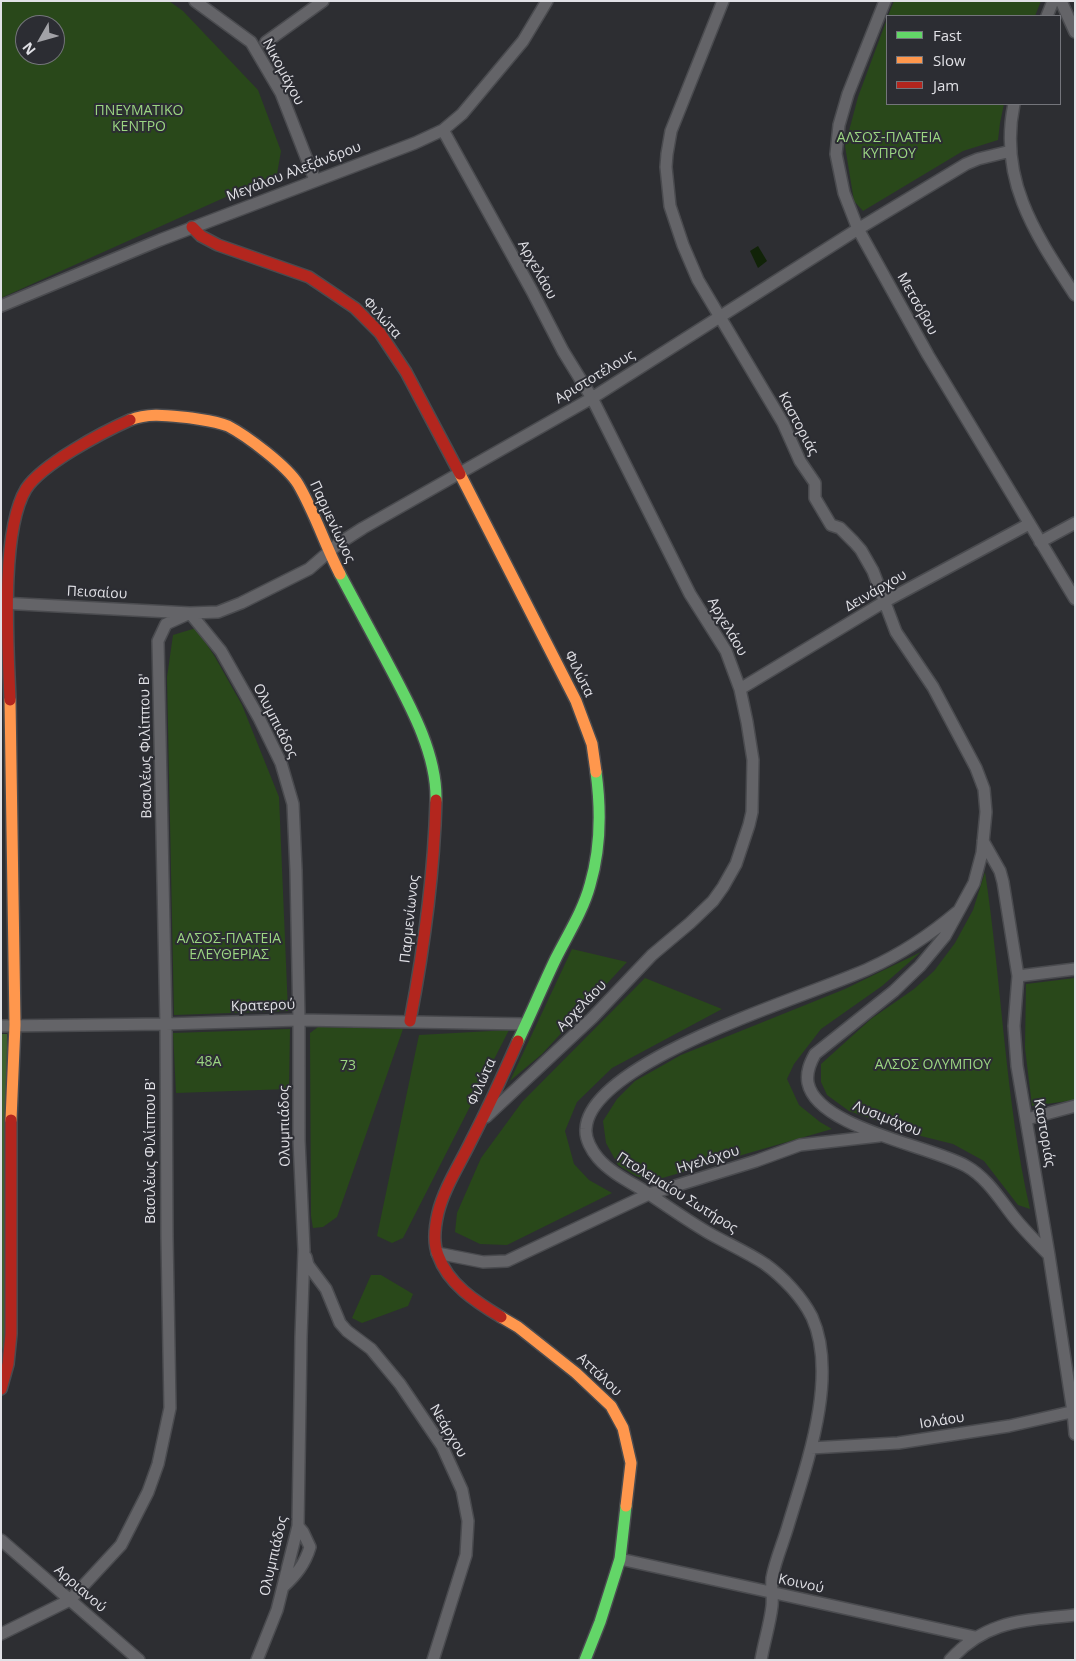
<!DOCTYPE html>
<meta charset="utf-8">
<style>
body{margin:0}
#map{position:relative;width:1076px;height:1661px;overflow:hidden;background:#2d2e32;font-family:"Open Sans",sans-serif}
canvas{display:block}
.frame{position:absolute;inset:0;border:2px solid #e1e1e6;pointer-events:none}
.legend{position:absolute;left:886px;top:15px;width:175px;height:90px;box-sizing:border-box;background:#2c2d33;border:1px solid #74757b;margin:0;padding:6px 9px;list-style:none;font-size:15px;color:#e1e1e6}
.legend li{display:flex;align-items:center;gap:10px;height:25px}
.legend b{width:25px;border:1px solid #74757b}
.north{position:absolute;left:15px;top:15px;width:50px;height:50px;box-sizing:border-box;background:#2c2d33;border:1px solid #74757b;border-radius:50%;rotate:232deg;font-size:14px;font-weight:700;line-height:20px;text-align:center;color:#e1e1e6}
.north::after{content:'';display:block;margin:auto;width:18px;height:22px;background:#a2a2a7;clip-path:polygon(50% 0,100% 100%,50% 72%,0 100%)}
</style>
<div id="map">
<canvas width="1076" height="1661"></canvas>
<div class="frame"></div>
<ul class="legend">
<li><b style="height:6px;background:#63d668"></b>Fast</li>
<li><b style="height:6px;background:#ff974d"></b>Slow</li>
<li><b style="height:6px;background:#b3261e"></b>Jam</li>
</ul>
<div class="north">N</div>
</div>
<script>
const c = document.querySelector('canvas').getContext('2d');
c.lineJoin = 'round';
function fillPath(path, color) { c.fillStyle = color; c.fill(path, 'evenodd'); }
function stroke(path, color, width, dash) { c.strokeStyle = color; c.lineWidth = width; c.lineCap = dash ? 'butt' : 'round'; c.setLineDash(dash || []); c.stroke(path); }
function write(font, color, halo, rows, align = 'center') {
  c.font = font + ' "Open Sans",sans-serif'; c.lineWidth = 4; c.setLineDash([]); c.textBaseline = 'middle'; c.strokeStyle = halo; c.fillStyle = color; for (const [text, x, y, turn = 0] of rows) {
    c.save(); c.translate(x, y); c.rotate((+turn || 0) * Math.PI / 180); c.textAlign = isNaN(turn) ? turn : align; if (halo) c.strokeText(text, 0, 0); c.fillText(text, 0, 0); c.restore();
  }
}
const green = new Path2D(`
 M4,1H169L183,11L258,90L281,151L277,174L1,298V3ZM25,25H55V55H25Z
 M894,1H1041L1035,16H888Z
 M887,19V104H1004L1000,123L998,140L963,151L863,211L854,201L845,146L858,97Z
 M196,628L215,657L242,705L279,797L288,1011L174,1015L167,677L173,635Z
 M985,872C1002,985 1005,1098 1030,1209L1018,1205L984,1161L953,1144L921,1136L849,1111L827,1095L821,1082V1064L871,1019L914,989L934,971L955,943L973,910Z
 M572,949L627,962L542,1054L510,1081Z
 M921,952L882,986L821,1029L794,1064L787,1079L799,1105L820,1122L832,1129L652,1181L636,1176L618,1165L606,1143L603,1121L617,1099L635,1081L681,1055L845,989Z
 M645,978L722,1009L612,1068L577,1102L565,1131L574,1164L589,1180L612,1193L507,1245L480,1244L455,1232L457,1213L481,1158L522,1102Z
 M1075,978V1100L1032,1106L1025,1048L1026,984Z
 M318,1027L403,1029L337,1217L323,1227L313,1228L311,1216L310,1033Z
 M290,1029L289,1089L176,1093L173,1033Z
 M509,1030L403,1238L392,1243L377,1236L419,1035Z
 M371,1275H381L413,1294L408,1306L362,1323L352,1318Z`);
const forest = new Path2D(`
 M1,1034H7L5,1336L1,1358Z`);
const water = new Path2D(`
 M758,246L767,261L758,268L750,251Z`);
const street = new Path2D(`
 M195,1L251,42L281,93L315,180
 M723,1L671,131L667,154L666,167L670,206L683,245L698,280L783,423L800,461L815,483V498L831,525L840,528L854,542L861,550L873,571L896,632L933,687L976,768L984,789L986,812L982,853L974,883L945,936L920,966L894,991L815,1054C810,1063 806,1072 808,1083C817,1128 931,1146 966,1166C986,1177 999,1198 1013,1216C1024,1230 1036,1242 1049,1255
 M885,1L848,94L839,125L836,154L844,193L858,229L928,355L1075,599
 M1061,1L1075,32
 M1047,16L1053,1
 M266,42L323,1
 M1014,104C998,180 1036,235 1075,295
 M443,130L532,291L563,351L592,398L690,594L726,651L740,689L747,722L753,760L752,812L749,825L736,864L723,887L713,901L690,923L652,955L592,1018L486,1117
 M1,306L160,240L415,143L443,130L462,114L523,41L547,1
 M1040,542L1075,523
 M1,603L190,613L218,612L241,603L309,569L338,544L363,528L592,398L858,229L966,164L978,159L1011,151
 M190,613L221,651L259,718L281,763L293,804L296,870L299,1020V1140L304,1250L301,1337L298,1526L277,1610L257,1660
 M740,689L884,602L1029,524
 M983,841L1000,871L1003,882L1018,976L1014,1026L1017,1066L1049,1255L1073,1412L1075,1434
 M1018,976L1075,969
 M1,1026L166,1024L299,1020L525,1024
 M1027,1119L1075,1106
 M437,1253L483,1262L507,1261L649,1194L756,1161L800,1145L879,1136
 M306,1257L308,1265L326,1289L340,1323L347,1331L371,1349L400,1384L442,1446L462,1490L468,1521L466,1555L433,1660
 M811,1448L898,1443L1009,1426L1075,1411
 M1,1540L139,1660
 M620,1559L975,1637
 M283,1587C296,1575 305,1564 310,1547L303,1532L298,1526
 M1,1634L70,1600L121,1545L148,1492L158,1464L170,1408L167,1237L166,1024L158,641L166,624L188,614
 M761,1660C764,1642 770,1624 772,1606C773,1597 771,1587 772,1578C775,1561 783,1543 788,1526C806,1466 839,1377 812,1317C802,1297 783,1277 765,1264C747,1252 726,1243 707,1232C685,1219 664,1204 643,1190C628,1181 610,1172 598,1158C592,1151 585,1139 586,1129C589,1060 813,995 870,968C901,954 931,934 957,912
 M950,1660C987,1619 1024,1621 1075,1615`);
const fast = new Path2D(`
 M340,574C355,602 370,630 385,658C407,700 437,751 436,800
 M518,1041C531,1014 543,985 556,958C568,934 583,911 590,885C601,848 601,809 596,772
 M585,1660L600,1622L620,1559L626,1506`);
const slow = new Path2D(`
 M130,420C150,412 170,416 191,418C203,420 216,421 228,426C247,436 287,466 298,484C315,513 325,545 340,574
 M460,474L576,701L592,744L596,772
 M10,700L15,1025L11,1120
 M501,1317L518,1327L576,1373L611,1406L623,1428L631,1463L626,1506`);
const jam = new Path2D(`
 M192,227L201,236L218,245L309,277L355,308L380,333L406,372L460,474
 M10,700C8,647 0,532 26,489C42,464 103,432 130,420
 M410,1021C424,948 434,874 436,800
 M501,1317C476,1302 448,1284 438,1255C433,1243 435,1226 438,1213C444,1188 460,1164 471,1141C488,1108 503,1075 518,1041
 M1,1389L8,1364L11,1334V1120`);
const streetNames = [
 ["Νικομάχου",283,72,62],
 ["Μεγάλου Αλεξάνδρου",294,172,-21],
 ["Αρχελάου",537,270,61],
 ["Μετσόβου",917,304,61],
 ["Φιλώτα",382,318,48],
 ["Αριστοτέλους",595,377,-31],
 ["Καστοριάς",798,424,62],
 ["Παρμενίωνος",332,522,65],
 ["Δεινάρχου",876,591,-30],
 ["Πεισαίου",97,593,3],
 ["Αρχελάου",727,627,60],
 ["Φιλώτα",579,674,64],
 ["Ολυμπιάδος",275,721,63],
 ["Βασιλέως Φιλίππου Β'",146,746,-91],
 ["Παρμενίωνος",410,919,-84],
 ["Κρατερού",263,1006,-2],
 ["Αρχελάου",582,1006,-46],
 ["Φιλώτα",482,1082,-66],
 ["Λυσιμάχου",887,1119,22],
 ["Ολυμπιάδος",285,1126,-91],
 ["Καστοριάς",1044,1133,80],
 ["Βασιλέως Φιλίππου Β'",151,1151,-90],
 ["Ηγελόχου",708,1160,-17],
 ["Πτολεμαίου Σωτήρος",677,1193,32],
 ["Αττάλου",599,1375,43],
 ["Ιολάου",942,1421,-9],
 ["Νεάρχου",448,1431,59],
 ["Ολυμπιάδος",274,1556,-77],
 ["Κοινού",801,1584,12],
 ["Αρριανού",80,1589,41]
];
const parkNames = [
 ["ΠΝΕΥΜΑΤΙΚΟ",139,111],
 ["ΚΕΝΤΡΟ",139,127],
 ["ΑΛΣΟΣ-ΠΛΑΤΕΙΑ",889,138],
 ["ΚΥΠΡΟΥ",889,154],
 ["ΑΛΣΟΣ-ΠΛΑΤΕΙΑ",229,939],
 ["ΕΛΕΥΘΕΡΙΑΣ",229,955],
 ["48Α",209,1062],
 ["ΑΛΣΟΣ ΟΛΥΜΠΟΥ",933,1065],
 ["73",348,1066]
];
fillPath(green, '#29481a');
fillPath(forest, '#3f612f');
fillPath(water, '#112308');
stroke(street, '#4a4b4f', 14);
stroke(fast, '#4a4b4f', 14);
stroke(slow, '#4a4b4f', 14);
stroke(jam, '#4a4b4f', 14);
stroke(street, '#646468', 11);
stroke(fast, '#63d668', 11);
stroke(slow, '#ff974d', 11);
stroke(jam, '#b3261e', 11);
write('14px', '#e1e1e6', '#2c2d33', streetNames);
write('14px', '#9bd582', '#2c2d33', parkNames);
</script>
